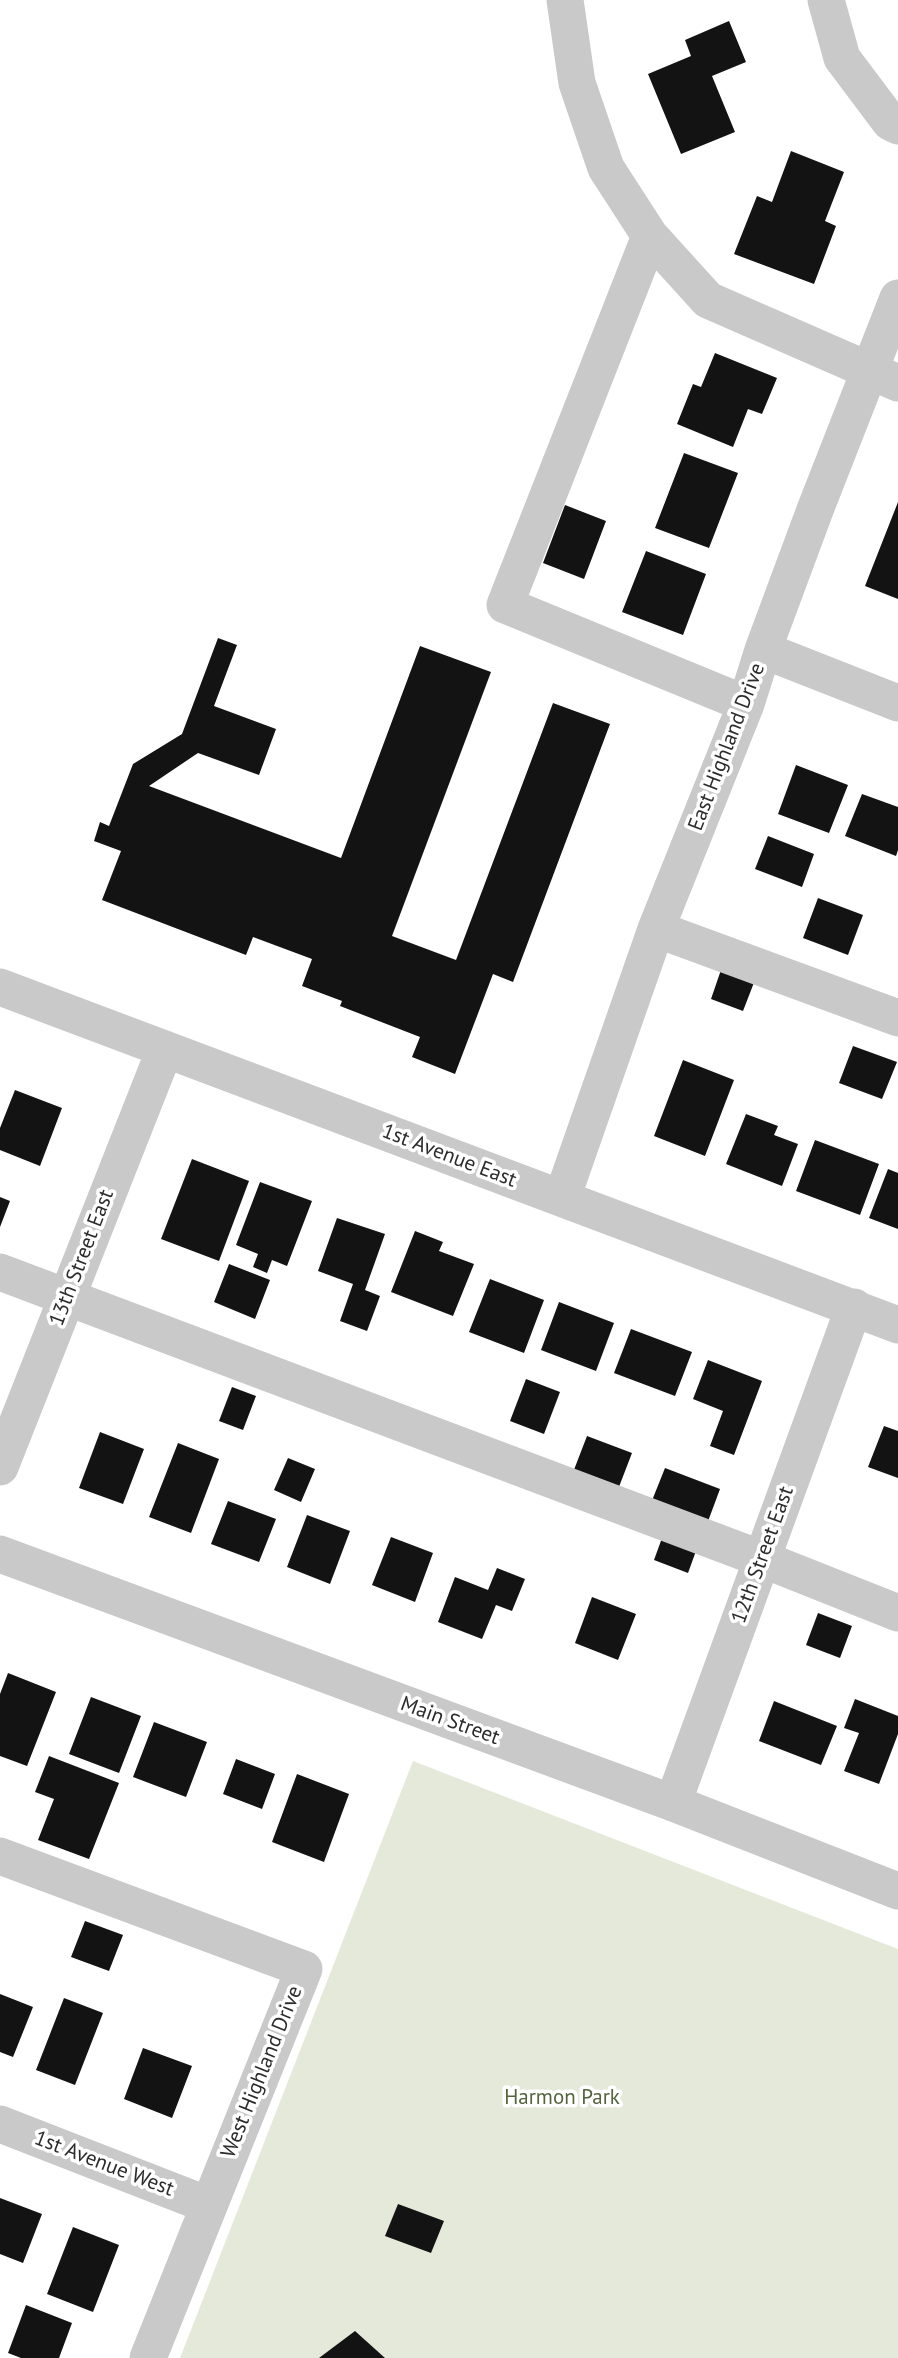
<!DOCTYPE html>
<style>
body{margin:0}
canvas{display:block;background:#fff}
</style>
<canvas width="898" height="2358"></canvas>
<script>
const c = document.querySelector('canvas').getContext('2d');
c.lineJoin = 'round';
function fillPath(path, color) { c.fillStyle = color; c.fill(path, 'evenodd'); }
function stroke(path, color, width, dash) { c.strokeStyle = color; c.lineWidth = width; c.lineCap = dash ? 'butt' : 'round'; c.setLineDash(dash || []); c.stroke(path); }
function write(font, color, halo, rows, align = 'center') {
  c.font = font + ' "PT Sans",sans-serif'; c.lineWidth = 7; c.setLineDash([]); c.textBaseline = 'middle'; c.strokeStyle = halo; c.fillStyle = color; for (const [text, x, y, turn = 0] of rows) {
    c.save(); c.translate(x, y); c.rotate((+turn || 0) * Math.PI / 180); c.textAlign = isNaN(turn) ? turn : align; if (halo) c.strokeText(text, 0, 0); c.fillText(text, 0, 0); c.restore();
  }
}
const green = new Path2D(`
 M413,1761L898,1949V2358H180Z`);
const building = new Path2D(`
 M729,21L746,62L712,76L735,132L681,154L648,74L691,56L685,40Z
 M791,151L844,172L825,221L836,226L814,284L734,254L757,196L772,202Z
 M715,353L777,378L762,414L748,409L733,447L677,424L693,384L701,387Z
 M684,453L738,473L709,548L655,528Z
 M898,502V599L865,586Z
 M565,505L606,521L584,579L543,563Z
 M646,551L706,574L683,635L622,612Z
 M218,638L237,645L214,706L276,729L259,775L198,753L149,786L341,858L420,646L491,672L392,936L456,960L553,703L610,724L513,982L493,974L455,1074L412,1057L420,1037L340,1006L342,1001L302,986L312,959L253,937L246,955L102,900L121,851L94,841L100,822L109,826L133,764L182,734Z
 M796,765L848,785L829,833L778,814Z
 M862,794L898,807V850L896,856L845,836Z
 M768,836L814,854L802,887L755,869Z
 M818,898L863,915L848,955L803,938Z
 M722,967L755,980L743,1011L711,999Z
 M853,1046L897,1062L882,1099L839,1083Z
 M683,1060L734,1080L705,1156L654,1136Z
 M15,1090L62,1108L40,1166L0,1150V1128Z
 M746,1114L778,1126L774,1135L798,1144L782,1186L726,1164Z
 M815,1140L879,1164L860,1215L796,1191Z
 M192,1159L249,1181L219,1261L161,1239Z
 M888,1169L898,1173V1229L869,1218Z
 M260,1182L312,1201L287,1266L272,1260L267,1273L253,1267L258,1254L236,1245Z
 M0,1197L10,1201L0,1227Z
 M337,1218L385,1234L365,1290L380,1296L367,1331L340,1321L353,1284L318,1271Z
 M415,1231L443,1242L439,1251L474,1264L453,1316L391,1292Z
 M229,1264L270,1280L255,1319L214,1302Z
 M490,1279L544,1300L524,1353L469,1332Z
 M559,1302L614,1323L596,1371L541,1350Z
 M631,1329L692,1352L675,1396L614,1373Z
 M708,1360L762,1381L734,1455L710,1446L723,1411L693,1399Z
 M526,1379L560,1392L544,1434L510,1421Z
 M232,1387L256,1396L243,1430L219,1421Z
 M884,1426L898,1431V1478L868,1467Z
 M100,1432L144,1449L123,1504L79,1488Z
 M587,1436L632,1453L617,1492L572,1475Z
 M178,1443L219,1459L191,1533L149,1517Z
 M288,1458L315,1469L301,1502L274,1490Z
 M665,1468L720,1489L707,1524L651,1503Z
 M228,1501L276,1519L259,1562L211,1544Z
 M307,1515L350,1531L330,1584L287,1567Z
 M391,1537L433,1553L415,1602L372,1585Z
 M662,1538L696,1551L688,1573L654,1560Z
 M497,1568L525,1579L512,1611L496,1605L482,1639L438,1622L455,1577L488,1590Z
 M592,1597L636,1614L618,1660L575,1643Z
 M818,1613L852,1626L840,1658L806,1645Z
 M8,1673L56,1692L27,1766L0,1756V1694Z
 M91,1697L141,1716L119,1773L69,1754Z
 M855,1699L898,1716V1734L879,1784L844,1771L859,1733L844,1728Z
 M774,1701L837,1726L821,1765L759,1741Z
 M154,1722L207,1742L186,1797L133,1777Z
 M49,1756L119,1783L89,1859L38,1840L54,1799L35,1792Z
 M236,1759L275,1774L262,1809L223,1794Z
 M297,1774L349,1794L324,1862L272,1842Z
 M85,1921L123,1935L109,1971L71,1957Z
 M0,1994L33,2007L13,2057L0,2052Z
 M64,1998L103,2013L75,2085L36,2070Z
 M143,2048L192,2066L172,2118L124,2099Z
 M0,2198L42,2214L23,2263L0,2254Z
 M398,2204L444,2221L431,2253L385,2236Z
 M73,2227L119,2245L93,2312L47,2294Z
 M26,2305L72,2323L59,2358H21L8,2353Z
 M355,2331L385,2358H319Z`);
const minor = new Path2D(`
 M565,0L577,83L606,168L650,236L708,300L898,383
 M826,0L842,58L890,122L898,126
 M650,236L505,605L746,704
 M763,650L898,703
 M656,929L898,1018
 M0,987L898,1325
 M562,1198L656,929L746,704L763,650L815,510L898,298
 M0,1272L762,1559L898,1613
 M0,1467L165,1049
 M0,1554L673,1803L898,1891
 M673,1803L854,1307
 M0,1856L304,1969L148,2358
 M0,2124L208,2205`);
const streetNames = [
 ["East Highland Drive",727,747,-69],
 ["1st Avenue East",449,1156,21],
 ["13th Street East",82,1258,-69],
 ["12th Street East",763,1555,-70],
 ["Main Street",450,1721,20],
 ["West Highland Drive",262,2072,-68],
 ["1st Avenue West",104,2164,21]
];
const parkNames = [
 ["Harmon Park",562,2098]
];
fillPath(green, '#e4e9da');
fillPath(building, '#131313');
stroke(minor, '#c9c9c9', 37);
write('21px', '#2c2c2c', '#fff', streetNames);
write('21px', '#54653d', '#fff', parkNames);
</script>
